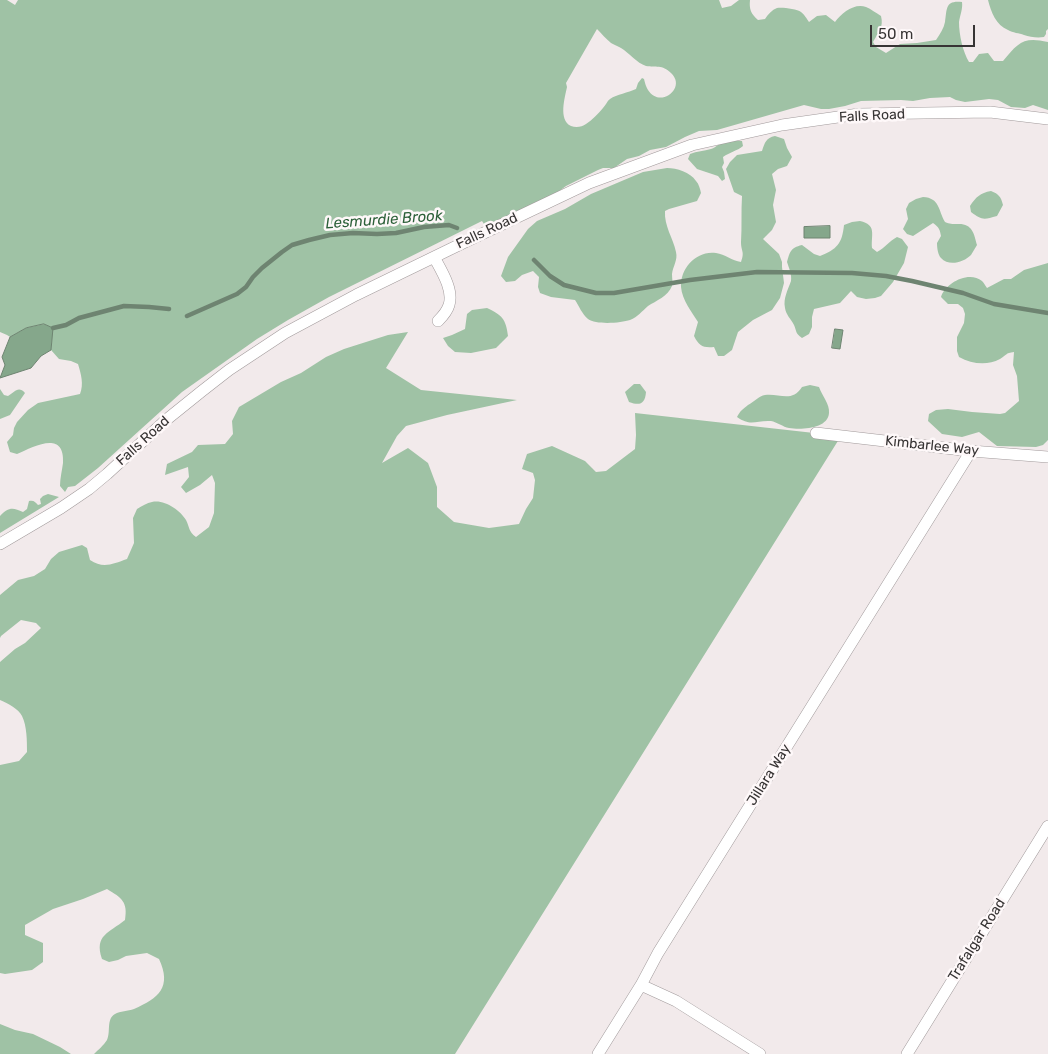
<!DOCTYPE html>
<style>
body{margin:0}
#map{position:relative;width:1048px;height:1054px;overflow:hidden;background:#f2eaeb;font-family:Rubik,sans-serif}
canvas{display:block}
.scale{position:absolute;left:870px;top:25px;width:105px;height:22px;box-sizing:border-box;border:2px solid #373434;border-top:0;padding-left:6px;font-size:15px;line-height:18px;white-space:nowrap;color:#373434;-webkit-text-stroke:4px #fef8f9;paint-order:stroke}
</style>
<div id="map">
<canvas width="1048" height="1054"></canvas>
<div class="scale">50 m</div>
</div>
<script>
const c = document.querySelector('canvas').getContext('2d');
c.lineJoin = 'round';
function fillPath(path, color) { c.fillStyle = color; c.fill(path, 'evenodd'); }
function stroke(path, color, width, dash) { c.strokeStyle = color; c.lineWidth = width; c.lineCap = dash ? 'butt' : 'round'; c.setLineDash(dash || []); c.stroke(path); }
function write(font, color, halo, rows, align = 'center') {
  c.font = font + ' Rubik,sans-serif'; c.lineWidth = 5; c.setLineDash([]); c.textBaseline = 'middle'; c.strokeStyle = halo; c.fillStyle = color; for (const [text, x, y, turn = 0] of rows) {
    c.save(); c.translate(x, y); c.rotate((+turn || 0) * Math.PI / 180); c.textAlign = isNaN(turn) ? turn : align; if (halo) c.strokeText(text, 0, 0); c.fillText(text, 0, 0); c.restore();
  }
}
const forest = new Path2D(`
 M0,0H7L15,5L18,0H719L722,8L731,6L739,0H750C749,9 751,14 758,20L765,19C768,14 772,10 777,8C782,7 797,9 801,12C804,14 807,19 809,22L817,16L826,15L835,22C842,13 854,3 866,7C871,9 876,13 881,16C884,27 878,33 873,42L876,47L886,53L900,44L917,43L936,40C940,34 944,28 945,22C947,9 945,0 962,2C963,9 960,15 959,22C959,35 963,52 969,62H973L979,54L988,53L994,61H1003C1018,43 1023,36 1048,42V110L1033,105L1025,108L1011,107L998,100L989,99L965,102L956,100L950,97L930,98L913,101L901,100L861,101L845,106L829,109H821L804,105L717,130L699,131L685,137L666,147L650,150L639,156L627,159L614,168H603L598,170L566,186L550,198L487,226L484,224L482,221L329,297L288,320L257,339L182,392L98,468L75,486L68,487L65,492L60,486C60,478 62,471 63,463C65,429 33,447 17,454L10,452L7,442L13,435L14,428L17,422L28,410L38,403L80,394C84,384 81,374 78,364L71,361L59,359L51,350L52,328L44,324L26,328L10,337L7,335L0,332ZM597,29C602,34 606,39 611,43C614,45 618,46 621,48C629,53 637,63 646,66C656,68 662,64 671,73C687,88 660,109 648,90C646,87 645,83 644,79L642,78L638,83L636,89C628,93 617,94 610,99C607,101 606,105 603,108C598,114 592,120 586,124C582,127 576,128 571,126C558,120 565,97 567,87L566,83Z
 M988,0H1048V29L1046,31V34L1044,37C1037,38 1030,37 1024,35C1019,33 1013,33 1008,30C996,25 991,12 988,0Z
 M775,136L784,139L787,148L792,157L787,166L778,169L772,174L776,190L773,205L776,222L772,230L763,239L779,254L782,262V267L784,283L780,298L772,310L753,320L738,332L732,350L724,356H718L714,347C703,348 699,346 694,336L698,322C692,312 682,300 681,287C680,268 697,250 716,253C725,254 732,261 741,262C745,251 741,252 741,242C742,227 741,211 742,196L734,192L726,169L730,162L737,155L762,151C765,142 766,138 775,136Z
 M726,141H742L743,146C737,151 730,152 723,157L724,163L722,167L724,172L725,179L722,181L718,176L697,169L688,159L690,154C697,151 704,151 711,149C717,147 719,143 726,141Z
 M667,168C677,168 690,172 696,181C699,184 700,189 701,193L697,201L669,209L665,211C664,226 673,238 676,252C678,260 673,266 672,274C672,278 673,283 672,286C668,296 656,301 648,306C642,311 638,317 630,320C621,323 596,325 588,319C582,314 579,306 575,300L551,297L540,293L538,287L539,277L533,271L522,275L515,281L506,282L501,276L508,257L528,229L537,221L565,209L591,194L643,172Z
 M991,191C999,194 1001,197 1003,205L997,216C983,220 982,220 971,212L970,206C976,197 980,193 991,191Z
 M923,197C940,198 938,210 945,222C950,224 952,224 957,224C972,223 974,233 977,245C975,248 973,252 971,255C964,262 949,267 941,258C938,255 937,248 937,243L941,236C940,230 939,227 933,223L913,236L907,234L903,229L908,219L906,209L909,203L916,199Z
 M860,221C877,225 871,234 872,248L877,252C885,248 889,241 897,237L902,239L908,247L904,263L893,282L881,296L875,298L866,299L857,297L851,291L840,303L814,309L812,317V327L809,334L802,338C795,333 797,332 794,325C791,319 786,315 785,308C783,298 788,290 791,281C792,275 789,268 787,262C790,252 790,248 802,245L814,254L820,256C837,249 842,244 844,225L852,222Z
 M1048,263V440L1043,445L1036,447L997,446L979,432L962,437L942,434L928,421L929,414L936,410L948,409L972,412L1000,414L1005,413L1019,401L1017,376L1013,365L1014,352C1005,353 1007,355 1000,359C987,366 972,364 959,357L957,351V337L964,323L965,314L963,308L958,304H948L941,297C945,283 969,270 982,281C984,283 985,285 987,288L1004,279H1011L1024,270Z
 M487,308C502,315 506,319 508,336L496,348L471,353L455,352L448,346L443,338L452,335L465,329L467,314L472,310Z
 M408,332L386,368L421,390L517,400L447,415L406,426L397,436L382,463L408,448L428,463L437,487V507L454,522L489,528L519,524L526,509L533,498L535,480L533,473L522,469L527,454L552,446L585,461L596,472L606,471L635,449L636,435L635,413L841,436L455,1054H94C98,1050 104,1045 107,1040C111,1032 106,1019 115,1014C120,1011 128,1011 134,1009C159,998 172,987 159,959L147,953L126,956L118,960L109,962L102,959C94,935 109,933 125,920C128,902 122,898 107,889L83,899L53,909L25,925V935L43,943V962L32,970L5,974L0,973V765L19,761L27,752C27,741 27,726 22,716C19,709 7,703 0,700V662L15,649L25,643L41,628L36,623L21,620L1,636L0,638V595L18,580L34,576L45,569L51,559L59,552L82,545L87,548L90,560C103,569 113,564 127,559L134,543L133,518L137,509C142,506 147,503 152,502C164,499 180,510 186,520C190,528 188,531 196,537L209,527L214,513L215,483L212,475L200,485L186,493L181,487L189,477L188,467L165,475L167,464L192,452L198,445L225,444L233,434L232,421L239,407L281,382L301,373L326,357L344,349L388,335Z
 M634,384H640L646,392C645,404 640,406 629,402L625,392Z
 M810,385L819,387C822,396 830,404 829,413C828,429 801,430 789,428C783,427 777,422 771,421C756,420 751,427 737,417C740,411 743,409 748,405C754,402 759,396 765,395C779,393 792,403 802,387Z
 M0,389L4,395L8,396C14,393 18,385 25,393L10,415L0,419Z
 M48,494L59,497L0,533V516C8,507 13,507 23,512L27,509L29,501C34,500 35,502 38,505L41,504L40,499L43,496Z
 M0,1024L15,1030L33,1034L60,1047L71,1054H0Z`);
const water = new Path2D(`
 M830,226V238H804V227Z
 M44,324L53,328L51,350L41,356L31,368L0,378L5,365L2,357L10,337L26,328Z
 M835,329L843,330L840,349L832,348Z`);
const stream = new Path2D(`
 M534,260L550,276L564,285L596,293H614L690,280L757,272L852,273L886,276L912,281L963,293L994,304L1048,313
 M187,316L237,294L246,287L253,277L262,268L282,252L292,245L309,240L330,235L353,233L377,234L396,233L424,227L449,225L457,228
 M53,328L66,325L79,318L124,306L149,307L169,309`);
const minor = new Path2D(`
 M434,257C441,270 454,290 449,305C447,312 442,317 438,321
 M816,433L971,451L1048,457
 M0,544L61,508L89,489L107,474L166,420L202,391L229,370L285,333L356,295L465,242L589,183L692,145L782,125L859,114L990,112L1048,119
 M598,1054L641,985
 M760,1054L676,1001L641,985L658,953L971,451
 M907,1054L1048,826`);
const streetNames = [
 ["Falls Road",872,116,-3],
 ["Falls Road",487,231,-25],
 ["Falls Road",143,441,-42],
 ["Kimbarlee Way",932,446,6],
 ["Jillara Way",769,775,-58],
 ["Trafalgar Road",977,940,-58]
];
const waterNames = [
 ["Lesmurdie Brook",384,220,-4]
];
fillPath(forest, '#9fc2a5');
fillPath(water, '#85a78b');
stroke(water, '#6e8471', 1);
stroke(stream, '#6e8471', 4.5);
stroke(minor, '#a19a9b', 12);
stroke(minor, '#fff', 11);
write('14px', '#373434', '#fef8f9', streetNames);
write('italic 15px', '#2c6039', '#fef8f9', waterNames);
</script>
